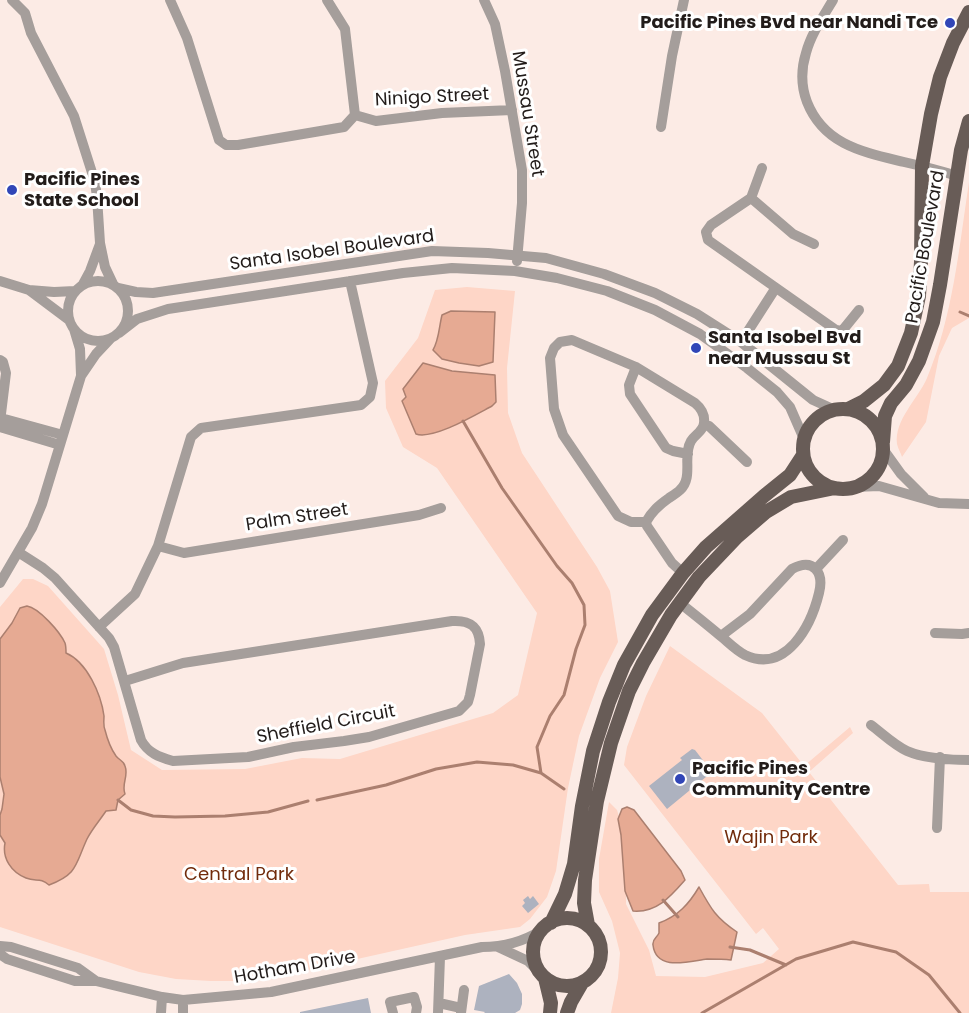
<!DOCTYPE html>
<style>
body{margin:0}
canvas{display:block;background:#fcebe5}
</style>
<canvas width="969" height="1013"></canvas>
<script>
const c = document.querySelector('canvas').getContext('2d');
c.lineJoin = 'round';
function fillPath(path, color) { c.fillStyle = color; c.fill(path, 'evenodd'); }
function stroke(path, color, width, dash) { c.strokeStyle = color; c.lineWidth = width; c.lineCap = dash ? 'butt' : 'round'; c.setLineDash(dash || []); c.stroke(path); }
function write(font, color, halo, rows, align = 'center') {
  c.font = font + ' Poppins,sans-serif'; c.lineWidth = 6; c.setLineDash([]); c.textBaseline = 'middle'; c.strokeStyle = halo; c.fillStyle = color; for (const [text, x, y, turn = 0] of rows) {
    c.save(); c.translate(x, y); c.rotate((+turn || 0) * Math.PI / 180); c.textAlign = isNaN(turn) ? turn : align; if (halo) c.strokeText(text, 0, 0); c.fillText(text, 0, 0); c.restore();
  }
}
const green = new Path2D(`
 M969,182V318L952,328L939,356L926,422L902,457C901,453 898,449 897,444C894,420 918,399 927,378C953,316 959,248 969,182Z
 M467,287L515,291L507,368L508,413L522,453L597,567L610,591L618,642L600,678L579,736L568,788L556,871L547,897L530,919L520,927L465,935L281,976L248,981H211L176,979L139,972L0,927V607L23,579H33L48,586L104,649L118,695L131,750L162,770L245,769L302,758L340,759L493,713L518,695L537,613L437,468L403,447L386,408L385,381L418,338L435,290Z
 M670,646L762,713L804,766L850,727L853,733L809,772L898,885L929,884L930,892H969V1013H611L618,978L620,953L612,921L599,892V859L609,802L617,810L627,842L626,904L649,950L656,976L705,977L763,963L779,949L763,928L756,934L624,765L627,747L646,696Z`);
const water = new Path2D(`
 M451,311L495,312L493,362L479,366L459,363L442,359L433,350C439,340 439,327 442,315Z
 M423,363L452,371L495,375L496,402L492,406C475,415 433,440 416,434L402,401L406,397L403,389Z
 M27,606C39,608 60,632 65,643C66,646 66,650 66,653C87,662 101,694 104,716C104,721 103,725 105,730C107,738 111,749 116,756C119,760 124,761 125,766C129,776 121,784 125,794L118,800L116,810L106,811C100,820 92,829 87,839C75,865 78,874 49,885C40,877 36,882 26,878C11,872 2,858 5,843L0,835V815L2,809L4,794L0,777V639L12,623L20,608Z
 M627,807L634,810L681,871L685,880C671,896 657,913 633,911L625,891L621,835L618,819L622,809Z
 M699,887C711,909 716,918 737,932L731,960C723,959 715,959 707,959C690,961 656,972 653,945C652,939 657,938 659,933C659,931 659,925 659,923C678,916 689,904 699,887Z`);
const stream = new Path2D(`
 M960,312L969,316
 M463,421L502,488L557,566L572,583L584,605L585,625L576,649L564,695L550,716L537,747L541,773
 M118,800L131,810L153,816L175,817L225,816L268,812L308,801
 M317,800L386,785L436,769L477,762L513,765L541,773L564,789
 M663,900L678,917
 M730,947L750,950L786,965
 M702,1013L796,959L853,942L896,952L929,975L960,1013`);
const building = new Path2D(`
 M692,749L695,750L712,772L667,809L649,786L682,760L680,758Z
 M528,896L530,899L533,896L539,904L528,913L522,906L525,903L523,900Z
 M509,974L517,983L522,994V1004L520,1010L515,1013H484L485,1012L474,1010L479,986Z
 M368,998L371,1013H300V1012Z`);
const minor = new Path2D(`
 M12,0L25,13L31,33L74,116L95,182L97,197L100,243L105,267L113,284
 M170,0L187,38L219,140L226,145H238L344,127L355,115L345,29L327,0
 M484,0L495,24L505,71L522,170V203L517,261
 M833,0C823,17 811,34 806,53C801,69 801,86 807,102C824,145 863,152 904,162C922,166 939,170 957,176
 M355,115L376,121L442,113L512,110
 M661,127L672,56L684,0
 M751,198L762,168
 M814,244L793,234L751,198L711,225L706,232L708,240L836,330L842,331L859,310
 M68 311a30 30 0 1 1 60 0a30 30 0 1 1-60 0Z
 M0,281L29,290L54,292L75,291
 M83,284L90,271L100,244
 M118,288L136,292L153,293L432,251L488,253L546,258L604,274L655,293L697,314L741,342L813,400L835,410
 M29,290L69,320
 M74,329L80,349L81,375
 M119,333L137,319L168,309L403,273L452,268L515,271L557,278L607,291L655,310L700,334L747,368L777,392L790,407L804,439
 M572,340L636,367L695,403C701,408 705,415 704,423C703,432 695,434 691,441C682,456 694,477 680,490C677,493 672,496 669,498C659,505 652,511 646,522H631L618,516L563,435L554,409L550,358L554,348L560,342Z
 M741,342L775,289
 M0,360L3,362L6,373L0,422
 M636,367L629,385L630,394L666,448L673,451L688,454
 M1,418L63,435
 M704,425L709,426L747,462
 M0,427L60,445
 M883,449L901,474L924,497
 M855,487L879,486L939,503L969,504
 M646,522L647,526L672,563L683,573
 M158,546L184,553L419,515L441,508
 M18,552L43,568L55,578L109,638L114,647L141,740C148,753 159,757 173,761L248,757L294,747L344,741L369,737L459,711L468,702L470,695L480,644C479,626 470,620 452,621L183,663L125,681
 M816,569L843,540
 M0,583L32,528L42,504L81,376L96,354L111,338
 M680,603C695,615 709,626 723,638C730,644 737,651 745,655C786,674 811,626 819,593C824,573 814,557 792,569L750,614L721,636
 M99,627L135,594L158,546L191,437L201,428L361,405L370,397L373,383L350,281
 M935,633L962,634L969,633
 M871,725C883,734 894,745 907,751C923,758 951,760 969,760
 M937,828L940,757
 M0,946L11,947L78,968L96,981
 M498,947L528,961L540,973
 M0,954L7,959L75,981H96L162,997L183,1000L271,992L482,947C505,947 523,942 542,930
 M439,1003L461,1008
 M161,1013L162,997
 M183,1013V1000
 M393,1013L390,1002L414,997L417,1007L416,1013
 M438,1013L440,957
 M461,1013L464,990`);
const major = new Path2D(`
 M848,409L864,401L884,385L898,366L911,333L919,296L921,262L922,166L931,114L940,77L953,43L969,12
 M803 449a40 40 0 1 1 80 0a40 40 0 1 1-80 0Z
 M883,442L885,416L891,403L906,385L919,361L933,322L940,285L961,150L969,121
 M533 952a34 34 0 1 1 68 0a34 34 0 1 1-68 0Z
 M551,923L565,894L574,864L582,806L593,751L609,702L624,665L652,615L683,573L706,547L764,496L790,475L803,455
 M588,925L584,903L585,880L597,801L611,743L629,691L643,663L671,615L699,577L737,537L766,512L791,497L835,488
 M545,978L551,1003L550,1013
 M567,1013L571,1002L582,983`);
const markers = [
 [950,23,6,"#3146b7"],
 [12,190,6,"#3146b7"],
 [696,348,6,"#3146b7"],
 [680,779,6,"#3146b7"]
];
const poiNames = [
 ["Pacific Pines Bvd near Nandi Tce",938,23,"right"],
 ["Pacific Pines",24,180],
 ["State School",24,201],
 ["Santa Isobel Bvd",708,338],
 ["near Mussau St",708,359],
 ["Pacific Pines",692,769],
 ["Community Centre",692,790]
];
const streetNames = [
 ["Ninigo Street",432,98,-3],
 ["Mussau Street",527,114,81],
 ["Pacific Boulevard",926,247,-80],
 ["Santa Isobel Boulevard",332,251,-8],
 ["Palm Street",297,518,-9],
 ["Sheffield Circuit",326,725,-11],
 ["Hotham Drive",295,968,-10]
];
const parkNames = [
 ["Wajin Park",771,838],
 ["Central Park",239,875]
];
fillPath(green, '#fed6c7');
fillPath(water, '#e6aa93');
stroke(water, '#ab7f6f', 1.5);
stroke(stream, '#ab7f6f', 3);
fillPath(building, '#adb2bf');
stroke(minor, '#a59e9b', 10);
stroke(major, '#685c57', 14);
for (const [x, y, r, color] of markers) { const dot = new Path2D(); dot.arc(x, y, r, 0, 2 * Math.PI); c.fillStyle = color; c.fill(dot); stroke(dot, '#fff', 2); }
write('bold 18px', '#221c1a', '#fff', poiNames, 'left');
write('18px', '#221c1a', '#fff', streetNames);
write('18px', '#712b0b', '#fff', parkNames);
</script>
